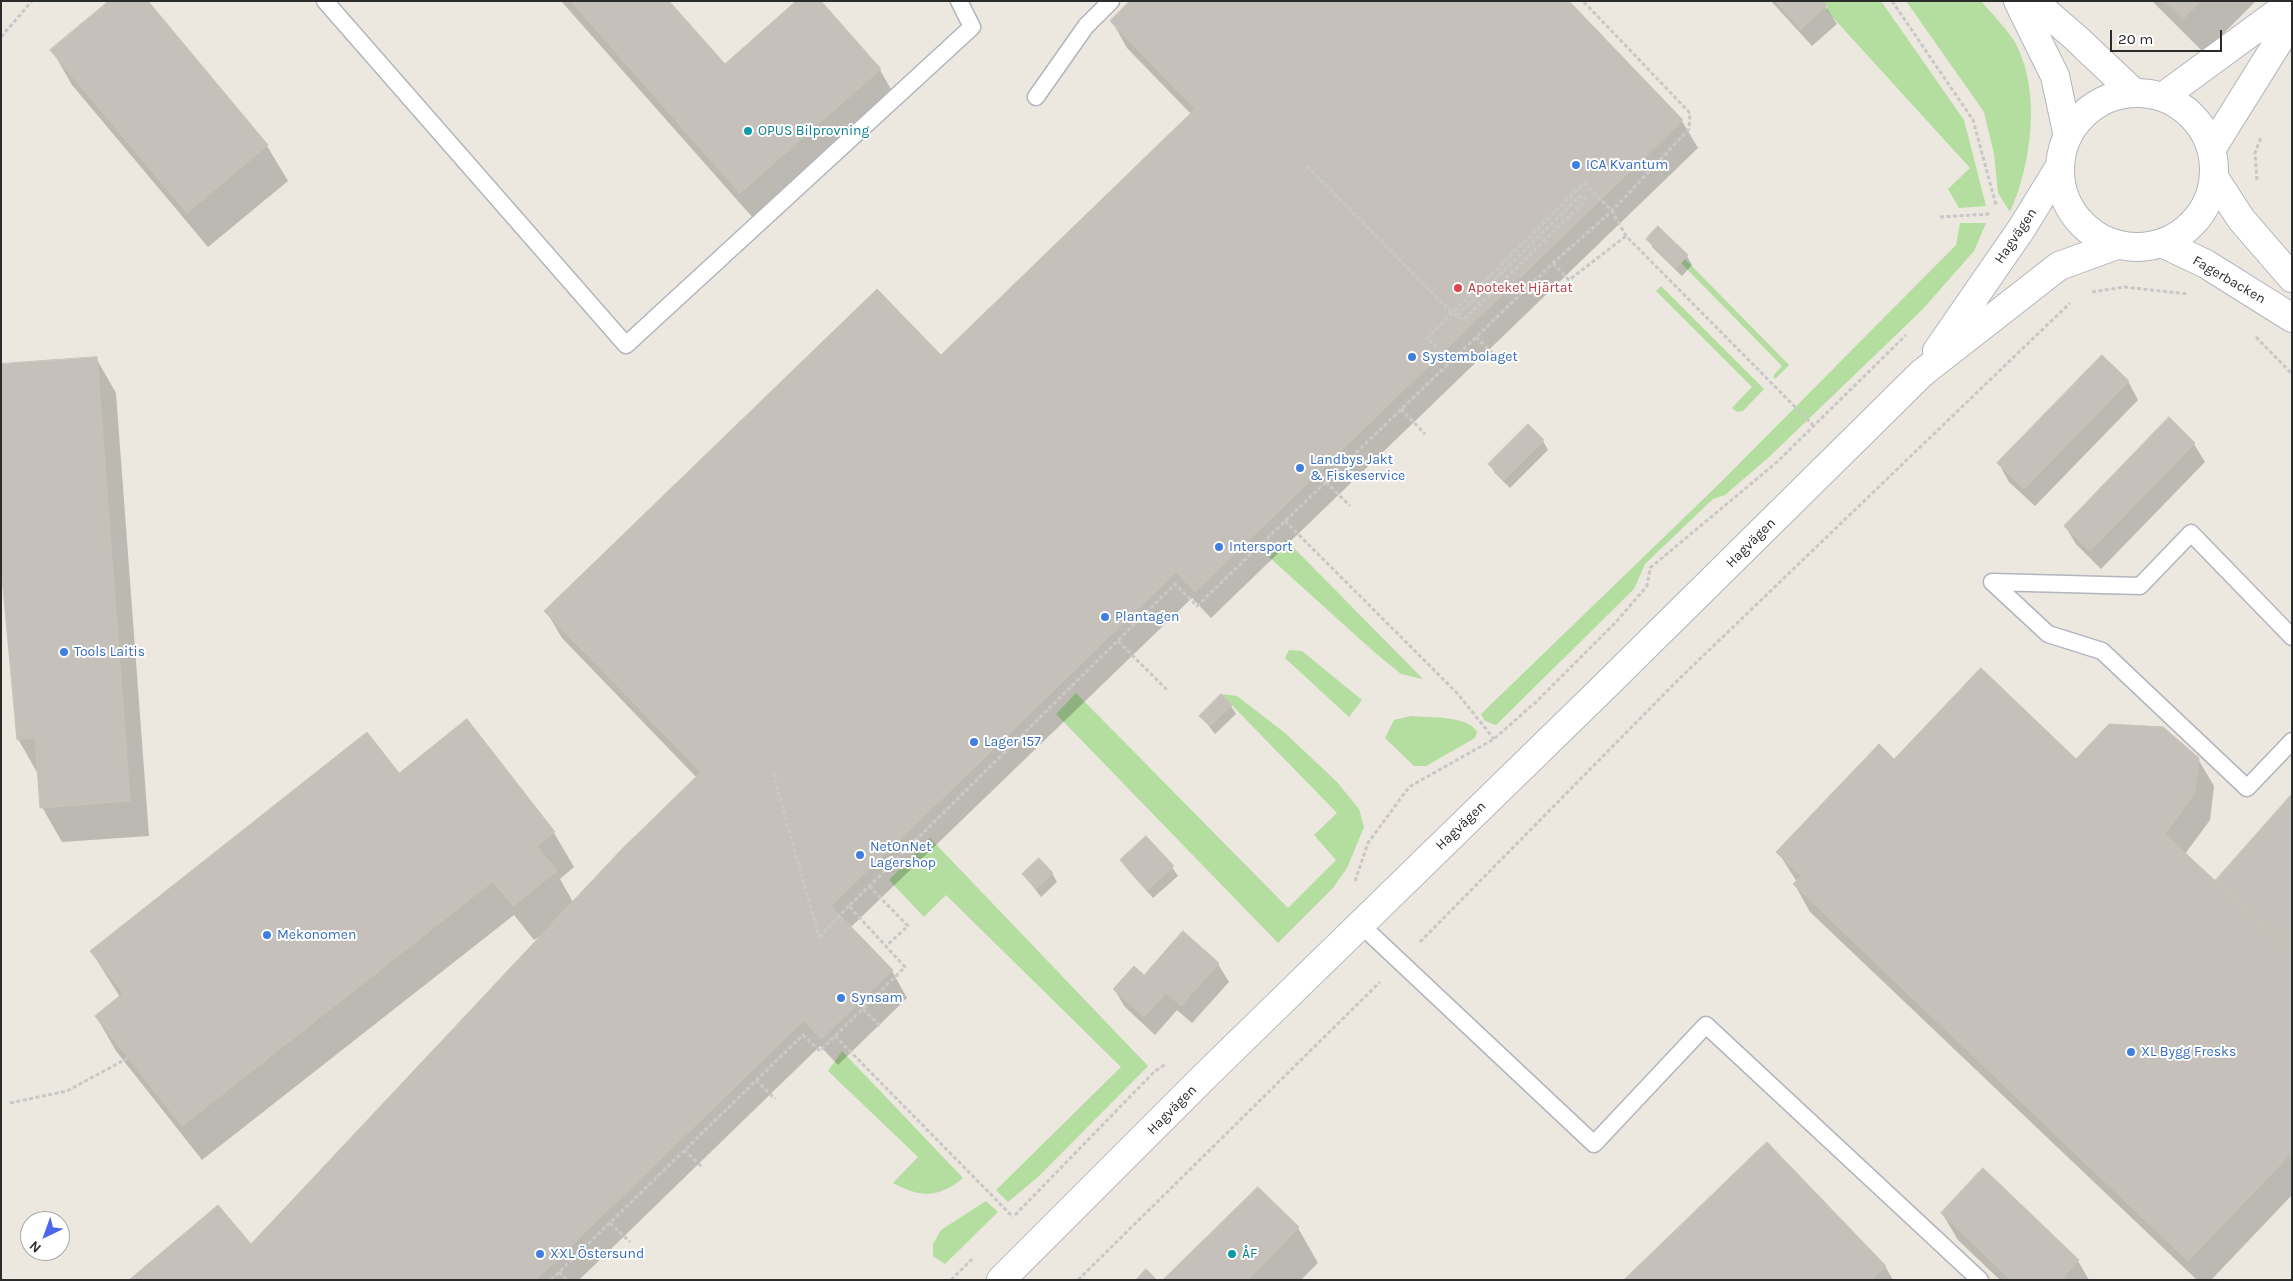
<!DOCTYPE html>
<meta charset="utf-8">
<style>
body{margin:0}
#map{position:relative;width:2293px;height:1281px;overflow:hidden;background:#ece7df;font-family:Karla,sans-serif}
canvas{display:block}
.frame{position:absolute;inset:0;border:2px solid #2b2b2b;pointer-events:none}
.north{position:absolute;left:20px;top:1211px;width:50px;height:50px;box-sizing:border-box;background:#fff;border:1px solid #aaa;border-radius:50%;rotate:222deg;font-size:14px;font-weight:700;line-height:20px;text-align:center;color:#2b2b2b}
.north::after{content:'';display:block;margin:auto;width:18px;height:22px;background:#4d66eb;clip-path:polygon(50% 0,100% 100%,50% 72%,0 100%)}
.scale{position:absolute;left:2110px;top:30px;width:112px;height:22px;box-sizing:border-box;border:2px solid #2b2b2b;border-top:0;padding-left:6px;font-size:15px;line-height:18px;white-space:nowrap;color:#2b2b2b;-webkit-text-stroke:4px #fff;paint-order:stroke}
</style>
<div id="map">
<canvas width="2293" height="1281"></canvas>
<div class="frame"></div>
<div class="north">N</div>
<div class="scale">20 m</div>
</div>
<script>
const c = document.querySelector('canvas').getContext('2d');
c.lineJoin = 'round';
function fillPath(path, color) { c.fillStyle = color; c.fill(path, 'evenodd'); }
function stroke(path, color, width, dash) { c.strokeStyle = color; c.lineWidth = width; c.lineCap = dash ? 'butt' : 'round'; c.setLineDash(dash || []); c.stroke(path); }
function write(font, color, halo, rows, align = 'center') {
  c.font = font + ' Karla,sans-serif'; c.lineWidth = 4; c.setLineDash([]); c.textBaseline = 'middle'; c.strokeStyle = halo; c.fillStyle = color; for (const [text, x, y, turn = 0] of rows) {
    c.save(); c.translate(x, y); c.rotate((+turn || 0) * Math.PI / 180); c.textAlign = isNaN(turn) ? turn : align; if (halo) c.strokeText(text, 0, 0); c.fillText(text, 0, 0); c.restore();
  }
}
const green = new Path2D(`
 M1824,1H1881L1964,120L1986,206L1959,208L1948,189L1970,168L1827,11V5Z
 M1906,1H1981C1992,14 2010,32 2017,46C2041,95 2031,165 2010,212L1998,193L1994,154L1984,112Z
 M1960,223H1986L1974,251L1922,310L1769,457L1725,495L1713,499L1645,564L1634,589L1496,725L1485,721L1481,714L1721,482L1956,245Z
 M1685,259L1789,365L1775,379L1773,376L1782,366L1681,263Z
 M1661,286L1764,389L1743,411L1737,412L1732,408L1752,387L1656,291Z
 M1286,540L1423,679L1401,674L1373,651L1269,557Z
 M1289,650L1302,651L1362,700L1349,717L1285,658Z
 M1076,693L1288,908L1336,860L1314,835L1337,813L1221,694L1237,696L1285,733L1337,782L1359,809L1364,827L1347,868L1333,888L1278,943L1056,714Z
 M1411,716C1429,718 1468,715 1477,732L1475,738L1426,766H1414L1385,738L1394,720Z
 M930,838L1148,1066L1039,1176L1008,1202L996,1190L1121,1067L946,895L924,917L889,880Z
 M842,1051L963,1178C939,1198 921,1198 893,1183L918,1157L828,1071Z
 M986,1201L998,1212L945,1264L933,1256V1244L941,1230Z`);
const shadow = new Path2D(`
 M146,1L267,146L288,181L208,247L72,85L52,50Z
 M561,1H667L724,66L819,1L880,70L900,105L761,227Z
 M1771,1H1822L1837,24L1812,46Z
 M2152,1H2256L2204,53Z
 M1112,21L1682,121L1698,148L1211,618L1192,598L850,928L892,971L907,998L838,1065L820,1046L579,1280H131L251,1246L543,934L534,940L514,915L202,1160L116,1051L96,1016L120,997L91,951L399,774L466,721L554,833L574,867L560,879L573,902L697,778L562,638L546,611L941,357L1192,115L1127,48Z
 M1658,228L1687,256L1692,265L1682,276L1653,248L1648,239Z
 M96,358L116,393L149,836L62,842L42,807L38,774L18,739Z
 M2128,381L2138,400L2035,506L2009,482L1999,464Z
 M1528,426L1543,441L1548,450L1510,488L1495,473L1490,465Z
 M2194,444L2205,462L2101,569L2076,544L2065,526Z
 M1231,706L1236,714L1215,734L1201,716Z
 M2198,759L2214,786L2210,820L2185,854L2215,882L2292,796V1195L2211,1280H2197L1810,912L1795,885L1797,882L1778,852L1894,761Z
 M1122,860L1172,867L1178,876L1153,898L1127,869Z
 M1052,873L1057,882L1041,897L1024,875Z
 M1218,964L1229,982L1192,1023L1177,1010L1155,1035L1125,1007L1114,989L1144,976Z
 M1983,1170L2078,1261L2089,1280H2000L1958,1240L1942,1213Z
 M1298,1228L1318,1263L1301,1280H1165Z
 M1885,1266L1893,1280H1626Z`);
const building = new Path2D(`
 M109,1H148L268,145L187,213L50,50Z
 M571,1H669L725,64L796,1H821L881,69L740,193Z
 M1130,1H1569L1683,120L1195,592L1176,572L831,906L893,970L821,1039L804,1020L536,1280H129L218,1205L251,1244L621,850L701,772L544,611L877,289L941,355L1195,109L1110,21Z
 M1776,1H1824L1827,5L1801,29Z
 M2165,1H2201L2183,19Z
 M1658,226L1688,255L1676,268L1646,239Z
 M2102,355L2129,381L2024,489L1997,463Z
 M97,357L130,801L40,808L35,738L17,740L1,566V364Z
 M2169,417L2195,443L2090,551L2064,526Z
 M1528,424L1544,440L1504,480L1488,464Z
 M1981,668L2076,759L2109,724L2163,727L2199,758L2195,792L2165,834L2292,952V1152L2188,1261L1793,884L1801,876L1776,852L1879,744L1894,759Z
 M1221,694L1232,705L1210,726L1199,716Z
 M467,719L555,832L537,846L557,871L513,906L493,881L182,1126L95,1016L123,993L90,951L367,732L399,773Z
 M2292,794V952L2215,881Z
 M1146,836L1174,866L1147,890L1120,860Z
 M1039,858L1053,873L1036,889L1022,874Z
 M1183,931L1219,963L1181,1006L1166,993L1144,1017L1113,989L1134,966L1144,975Z
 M1767,1142L1886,1266L1871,1280H1624Z
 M1983,1168L2079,1260L2061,1280H2011L1941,1213Z
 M1258,1187L1299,1227L1248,1280H1163Z
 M1146,1269L1157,1280H1136Z`);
const path = new Path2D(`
 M1892,1L1973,120L1996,205
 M1,37L32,1
 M1307,166L1452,313L1463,320L1584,202L1585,197H1579L1458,315V319
 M2257,180L2255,153L2261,137
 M1940,217L1991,214
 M1553,263L1569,280L1626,236
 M2092,292L2124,287L2188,294
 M1476,337L1495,356
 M2256,337L2292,374
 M1451,361L1427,338L1584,183L1612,211L1626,236L1814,426
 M1401,409L1425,434
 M1326,482L1350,506
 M1285,521L1458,694L1494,739
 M1118,641L1167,690
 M773,773L819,937
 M1355,881L1368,843L1409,787L1494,739L1537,701L1616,622L1647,586L1650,568L1777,462L1906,335
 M869,886L908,926L886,946
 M819,937L849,906
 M1420,942L1678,680L2070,303
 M863,1009L880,1026
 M835,1036L1013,1217
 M756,1080L775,1099
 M10,1103L67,1091L128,1058
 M684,1150L703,1168
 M1015,1215L1155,1071L1166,1064
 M610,1223L630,1242
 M559,1272L567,1280
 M551,1280L803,1035L820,1051L905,967L849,906L1175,584L1197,606L1553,263L1612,211L1689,129L1690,113L1583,1
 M951,1280L974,1257
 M1078,1280L1380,982`);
const service = new Path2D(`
 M325,1L626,345L972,27L959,1
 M1036,97L1086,26L1111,1
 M1992,582L2048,634L2102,651L2247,788L2292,741
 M1992,582L2140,586L2191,533L2292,637
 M1361,925L1594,1144L1706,1025L1980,1280`);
const minor = new Path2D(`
 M2018,1L2055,76L2067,132
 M2033,1L2076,38L2132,91`);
const tertiary = new Path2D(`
 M2060 170a77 77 0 1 1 154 0a77 77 0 1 1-154 0Z
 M2164,96L2292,2
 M2212,148L2292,20
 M2215,179L2241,219L2292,278
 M2164,244L2206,264L2292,318
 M1937,351L2022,228L2057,171
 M1001,1280L1204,1077L1598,693L1922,373L2059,266L2114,246`);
const markers = [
 [748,131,5,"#0f9aa8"],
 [1576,165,5,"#3f7fe0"],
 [1458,288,5,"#e0444e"],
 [1412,357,5,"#3f7fe0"],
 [1300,468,5,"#3f7fe0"],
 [1219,547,5,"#3f7fe0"],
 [1105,617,5,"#3f7fe0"],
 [64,652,5,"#3f7fe0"],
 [974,742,5,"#3f7fe0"],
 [860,855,5,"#3f7fe0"],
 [267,935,5,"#3f7fe0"],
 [841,998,5,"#3f7fe0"],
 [2131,1052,5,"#3f7fe0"],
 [540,1254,5,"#3f7fe0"],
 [1232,1254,5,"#0f9aa8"]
];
const cultureNames = [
 ["OPUS Bilprovning",758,131],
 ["ÅF",1242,1254]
];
const shopNames = [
 ["ICA Kvantum",1586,165],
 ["Systembolaget",1422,357],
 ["Landbys Jakt",1310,460],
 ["& Fiskeservice",1310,476],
 ["Intersport",1229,547],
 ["Plantagen",1115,617],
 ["Tools Laitis",74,652],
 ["Lager 157",984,742],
 ["NetOnNet",870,847],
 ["Lagershop",870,863],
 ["Mekonomen",277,935],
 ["Synsam",851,998],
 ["XL Bygg Fresks",2141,1052],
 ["XXL Östersund",550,1254]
];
const streetNames = [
 ["Hagvägen",2016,236,-56],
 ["Fagerbacken",2229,280,30],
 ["Hagvägen",1751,543,-45],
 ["Hagvägen",1461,826,-44],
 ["Hagvägen",1172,1110,-45]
];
const healthNames = [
 ["Apoteket Hjärtat",1468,288]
];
fillPath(green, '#b3dea0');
fillPath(shadow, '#0003');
fillPath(building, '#c5c1ba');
stroke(building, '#c7c3b9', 1);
stroke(service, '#b2b5be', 19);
stroke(minor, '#b2b5be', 30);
stroke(tertiary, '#b2b5be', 30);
stroke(path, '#c8c8c8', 3, [4, 2.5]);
stroke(service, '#fff', 16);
stroke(minor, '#fff', 28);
stroke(tertiary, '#fff', 28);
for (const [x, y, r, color] of markers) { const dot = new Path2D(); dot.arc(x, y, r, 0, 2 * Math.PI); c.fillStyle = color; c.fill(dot); stroke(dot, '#fff', 2); }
write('14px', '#0d838f', '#fff', cultureNames, 'left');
write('14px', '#366cbe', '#fff', shopNames, 'left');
write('14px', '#2b2b2b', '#fff', streetNames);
write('14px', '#be3a42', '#fff', healthNames, 'left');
</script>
